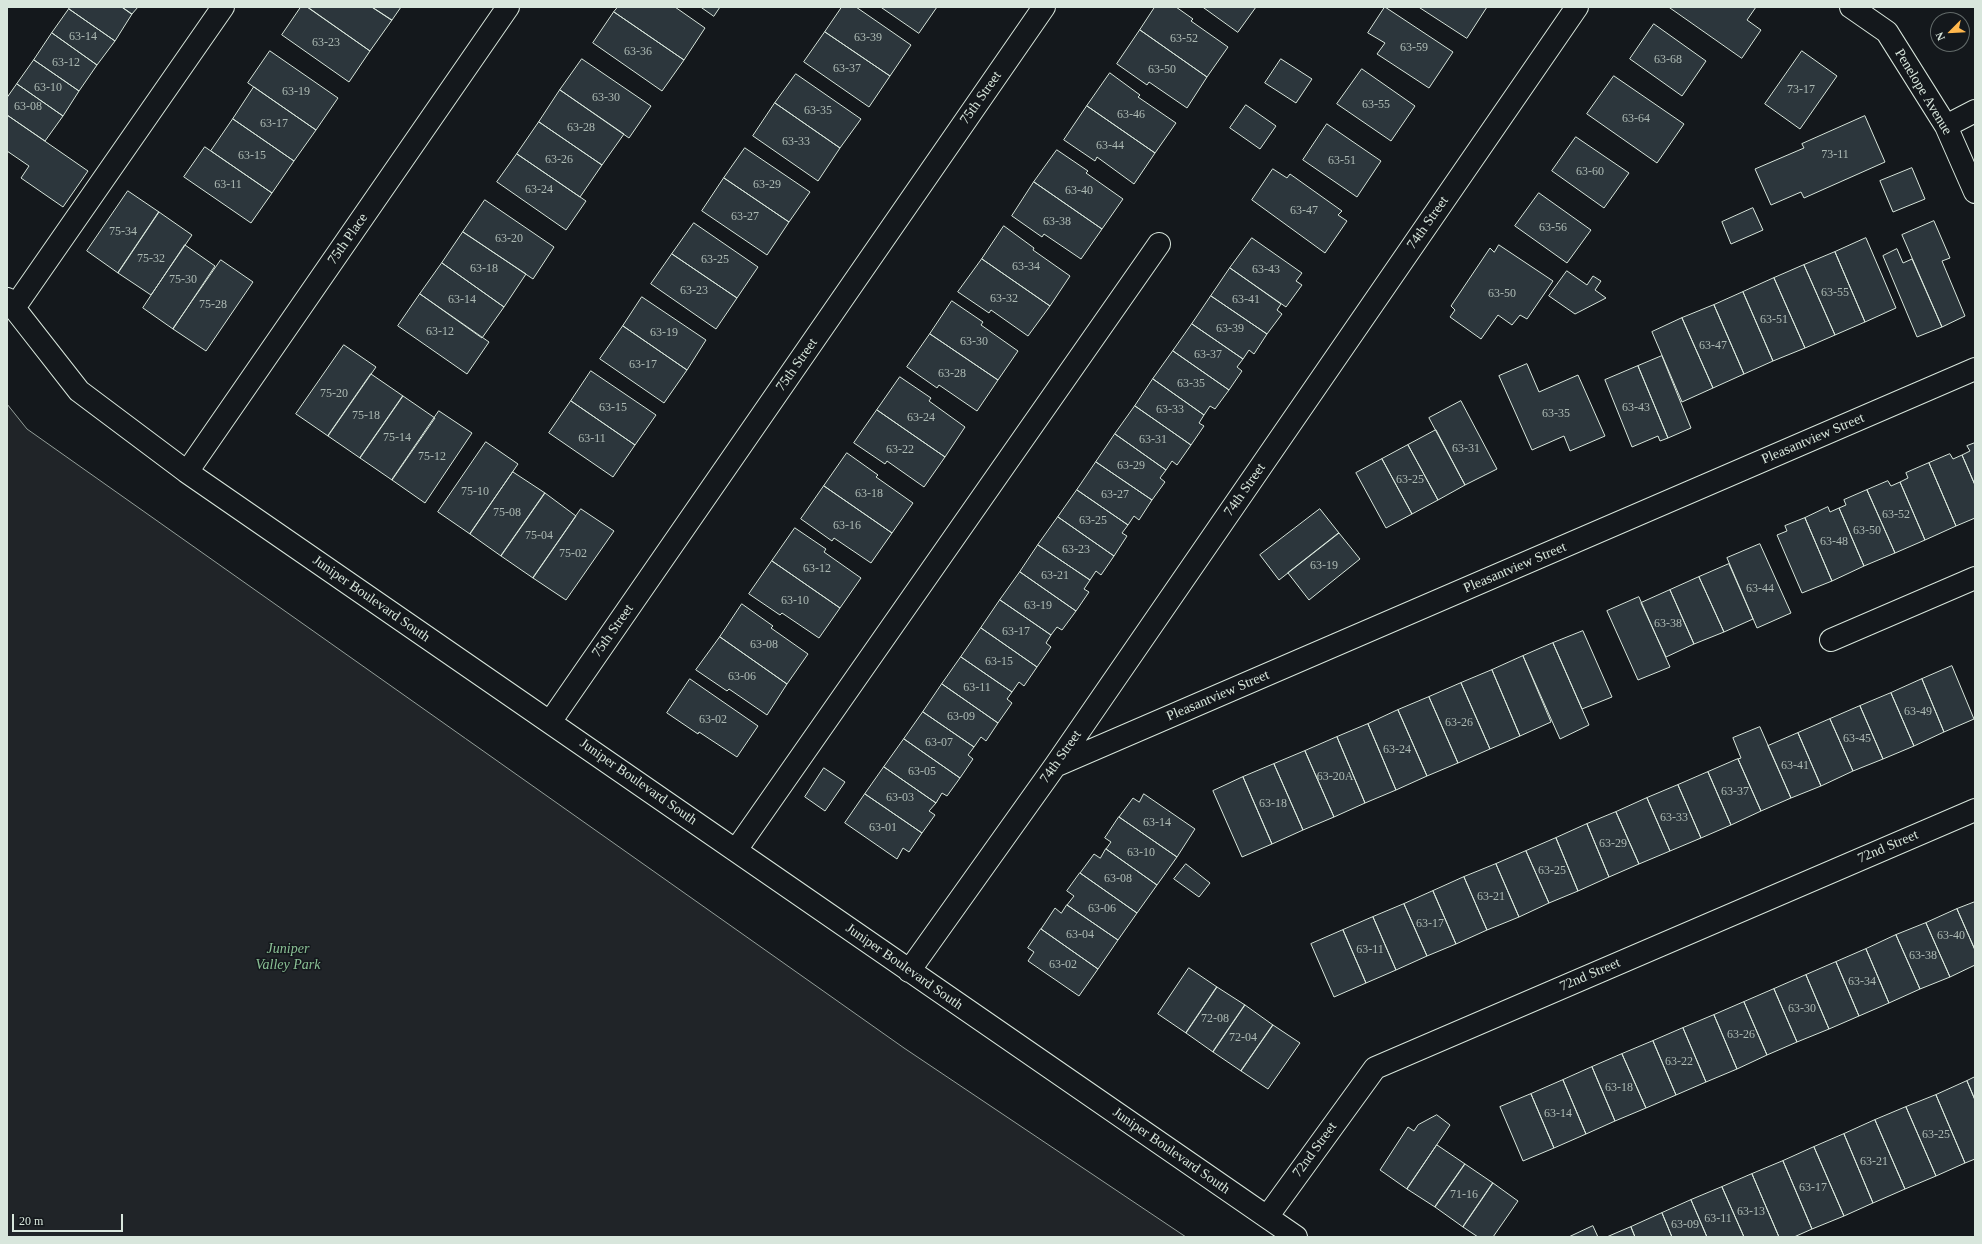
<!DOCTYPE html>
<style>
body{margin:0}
#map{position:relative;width:1982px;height:1244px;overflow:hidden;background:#14181c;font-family:Georgia,serif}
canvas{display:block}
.frame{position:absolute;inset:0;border:8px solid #d8e6dc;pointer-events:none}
.north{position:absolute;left:1930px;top:12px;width:40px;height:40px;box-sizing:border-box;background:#14181c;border:1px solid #626a69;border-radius:50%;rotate:246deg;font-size:11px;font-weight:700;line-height:16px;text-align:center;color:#d8e6dc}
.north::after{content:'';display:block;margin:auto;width:14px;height:18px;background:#ffb74d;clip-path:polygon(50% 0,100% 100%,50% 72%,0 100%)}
.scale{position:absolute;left:12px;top:1214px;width:111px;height:18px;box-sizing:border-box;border:2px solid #d8e6dc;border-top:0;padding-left:5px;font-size:12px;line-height:14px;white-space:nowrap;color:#d8e6dc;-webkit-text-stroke:3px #14181c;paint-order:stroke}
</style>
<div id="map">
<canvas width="1982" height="1244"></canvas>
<div class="frame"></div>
<div class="north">N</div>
<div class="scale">20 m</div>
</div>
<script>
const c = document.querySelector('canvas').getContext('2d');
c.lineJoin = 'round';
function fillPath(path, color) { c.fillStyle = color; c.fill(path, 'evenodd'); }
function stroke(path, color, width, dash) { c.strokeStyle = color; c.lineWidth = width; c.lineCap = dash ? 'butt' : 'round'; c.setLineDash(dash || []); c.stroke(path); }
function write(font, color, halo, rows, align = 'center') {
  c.font = font + ' Georgia,serif'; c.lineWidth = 3; c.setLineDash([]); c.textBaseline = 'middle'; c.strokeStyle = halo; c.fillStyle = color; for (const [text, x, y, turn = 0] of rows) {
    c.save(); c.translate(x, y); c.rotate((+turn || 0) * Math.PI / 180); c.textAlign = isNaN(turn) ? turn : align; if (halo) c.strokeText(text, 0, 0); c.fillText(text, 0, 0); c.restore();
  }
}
const green = new Path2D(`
 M7,404L27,429L904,1048L1186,1237H7Z`);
const building = new Path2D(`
 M70,7H122L132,14L115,41L69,9Z
 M122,7H138L132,14Z
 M301,7H307L370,51L349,82L282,35Z
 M310,7H372L392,20L370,51L309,8Z
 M372,7H401L392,20Z
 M618,7H675L705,28L684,60L614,12Z
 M701,7H720L714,16Z
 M842,7H856L911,45L890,76L825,32Z
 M881,7H937L919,33Z
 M1155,7H1176L1193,19L1191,21L1228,47L1207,77L1140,30Z
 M1203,7H1256L1238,32Z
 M1385,7L1453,52L1429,88L1377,54L1385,43L1368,33Z
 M1419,7H1487L1467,38Z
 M1669,7H1756L1747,20L1761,30L1742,58Z
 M69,9L115,41L97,65L52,33Z
 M614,12L684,60L662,91L593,43Z
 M1654,24L1706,61L1682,96L1630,59Z
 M1140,30L1207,77L1187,108L1149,82L1147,85L1117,64Z
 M825,32L890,76L869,107L804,62Z
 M52,33L97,65L79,91L34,60Z
 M270,51L338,98L316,130L248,83Z
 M1802,51L1837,76L1800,129L1765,104Z
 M582,59L651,106L629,138L560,90Z
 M1281,59L1312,79L1296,103L1265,83Z
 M34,60L79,91L63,116L17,84Z
 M1362,69L1415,106L1391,141L1337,104Z
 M1110,73L1140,95L1138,97L1176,123L1155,153L1087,106Z
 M796,74L861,119L840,148L775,103Z
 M1614,76L1684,124L1657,163L1587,114Z
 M17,84L63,116L45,141L7,115V98Z
 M254,87L316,130L294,161L233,119Z
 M560,90L624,134L602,165L539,122Z
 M775,103L840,148L818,181L753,136Z
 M1246,105L1276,126L1260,149L1230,128Z
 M1087,106L1155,153L1134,184L1097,157L1095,161L1064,140Z
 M7,115L88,171L63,207L21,178L29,166L7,151Z
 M1865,116L1885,162L1804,198L1801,192L1771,205L1755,169L1804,148L1802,144Z
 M233,119L294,161L272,193L211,151Z
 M539,122L602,165L580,197L517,154Z
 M1327,124L1381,161L1357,197L1303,160Z
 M1576,137L1629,173L1604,208L1552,171Z
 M205,147L272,193L251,223L184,177Z
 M745,148L810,192L789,222L724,178Z
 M1057,150L1088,171L1086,173L1123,199L1102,229L1034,182Z
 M517,154L586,201L566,230L497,182Z
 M1912,168L1925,199L1893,212L1880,181Z
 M1273,169L1287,178L1290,174L1342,211L1338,215L1347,221L1325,253L1252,200Z
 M724,178L789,222L767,255L702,211Z
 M1034,182L1102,229L1081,259L1044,234L1042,237L1012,216Z
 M128,191L159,212L118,273L87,251Z
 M1539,193L1591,230L1567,263L1515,226Z
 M485,200L554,247L533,279L463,232Z
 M1753,208L1763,230L1731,244L1722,222Z
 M159,212L192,235L151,295L118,273Z
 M1934,221L1950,258L1942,261L1965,316L1942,327L1902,235Z
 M694,223L758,267L737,298L672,254Z
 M1004,226L1034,248L1033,250L1070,276L1050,306L982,259Z
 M463,232L526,274L504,307L442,263Z
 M1252,238L1302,273L1296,281L1302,285L1286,307L1230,268Z
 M1866,238L1896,308L1865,322L1835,252Z
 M185,245L215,266L173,329L143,308Z
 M1499,245L1553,281L1527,319L1520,315L1512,325L1498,315L1481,339L1450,317L1455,310L1451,306L1490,248L1494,252Z
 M1897,249L1903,263L1912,259L1942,327L1917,337L1883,256Z
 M1835,252L1865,322L1835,335L1804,265Z
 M672,254L737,298L716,329L651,284Z
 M982,259L1050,306L1028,336L991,310L989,313L958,292Z
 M221,260L253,282L206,351L173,329Z
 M442,263L504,307L482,338L420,294Z
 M1804,265L1835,335L1805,348L1774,278Z
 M1230,268L1281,304L1277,310L1282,314L1267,334L1211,296Z
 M1567,271L1587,285L1593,276L1601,281L1595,290L1606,298L1575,314L1549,296Z
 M1774,278L1805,348L1773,361L1743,292Z
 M1743,292L1773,361L1744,374L1714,305Z
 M420,294L489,342L467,374L398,326Z
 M1211,296L1267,334L1254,354L1249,350L1243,359L1192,324Z
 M642,297L706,340L687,370L623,326Z
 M952,301L983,322L981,325L1018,351L998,380L930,334Z
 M1714,305L1744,374L1713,388L1682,318Z
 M1682,318L1713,388L1682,402L1652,332Z
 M1192,324L1243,359L1237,367L1242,371L1229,390L1173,351Z
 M623,326L687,370L664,403L600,359Z
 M930,334L998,380L977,411L939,385L937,388L907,367Z
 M344,345L376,367L328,436L296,414Z
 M1173,351L1229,390L1215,409L1210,406L1204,415L1153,379Z
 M1662,356L1691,428L1668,438L1638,366Z
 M1527,364L1539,392L1578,375L1605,436L1570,451L1564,436L1532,450L1499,376Z
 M1638,366L1668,438L1660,441L1658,436L1632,447L1605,380Z
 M591,371L656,415L635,445L571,401Z
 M371,374L403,396L360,458L328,436Z
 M900,377L931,398L929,401L965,427L945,457L877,410Z
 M1153,379L1204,415L1199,423L1204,426L1191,445L1135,406Z
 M403,396L435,418L392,480L360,458Z
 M571,401L635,445L613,477L549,433Z
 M1461,401L1497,469L1465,485L1429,418Z
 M1135,406L1191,445L1177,465L1172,461L1166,470L1115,434Z
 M877,410L945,457L924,487L887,461L885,464L854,443Z
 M439,411L472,433L425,503L392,480Z
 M1436,430L1465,485L1438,500L1408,445Z
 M1115,434L1166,470L1160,478L1165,482L1152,500L1096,462Z
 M486,442L518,464L470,534L438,512Z
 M1975,443V485L1962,455L1970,451L1967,446Z
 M1408,445L1438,500L1412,514L1382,459Z
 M847,453L878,475L876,477L913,503L892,533L824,486Z
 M1950,454L1953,459L1962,455L1975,485V518L1956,526L1929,463Z
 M1382,459L1412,514L1386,528L1356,473Z
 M1096,462L1152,500L1139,520L1134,516L1128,525L1077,490Z
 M1929,463L1956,526L1925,540L1900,482L1908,478L1906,473Z
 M513,472L545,493L501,556L470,534Z
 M1888,481L1891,486L1900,482L1925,540L1895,553L1867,490Z
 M824,486L892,533L871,563L834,538L832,541L801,519Z
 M1077,490L1128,525L1122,533L1127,536L1114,556L1058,517Z
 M1867,490L1895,553L1864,566L1839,508L1846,505L1844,500Z
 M545,493L576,516L533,578L501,556Z
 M1828,507L1830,512L1839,508L1864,566L1832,581L1805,518Z
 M581,509L614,531L566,600L533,578Z
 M1320,509L1339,533L1279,580L1260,555Z
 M1058,517L1114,556L1101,575L1096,571L1090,580L1038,545Z
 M1805,518L1832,581L1802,593L1777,535L1787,531L1785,526Z
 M795,528L826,549L824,552L861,578L840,608L772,561Z
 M1339,533L1360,559L1309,600L1288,573Z
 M1760,544L1791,613L1757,628L1727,558Z
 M1038,545L1090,580L1084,589L1089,592L1076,611L1020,572Z
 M772,561L840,608L819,638L782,613L780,615L749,594Z
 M1729,564L1753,619L1724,632L1699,577Z
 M1020,572L1076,611L1062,630L1057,627L1051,635L1000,600Z
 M1699,577L1724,632L1694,644L1670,590Z
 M1670,590L1694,644L1666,657L1641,603Z
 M1639,597L1670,667L1638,680L1607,611Z
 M1000,600L1051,635L1046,643L1051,647L1037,667L981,628Z
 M742,604L773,626L771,628L808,654L787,684L720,637Z
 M981,628L1037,667L1024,686L1019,682L1012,692L961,657Z
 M1583,631L1612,697L1582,709L1553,643Z
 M720,637L787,684L767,715L729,689L727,691L696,670Z
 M1553,643L1589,725L1560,739L1523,656Z
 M1523,656L1551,722L1520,736L1492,670Z
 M961,657L1012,692L1007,699L1012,703L998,723L942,684Z
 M1952,666L1974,719L1944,732L1922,679Z
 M1492,670L1520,736L1490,749L1461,683Z
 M690,679L758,726L737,757L699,732L698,734L667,713Z
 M1922,679L1944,732L1914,746L1891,693Z
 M1461,683L1490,749L1458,763L1429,697Z
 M942,684L998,723L986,741L981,737L974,747L923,712Z
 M1891,693L1914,746L1883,759L1860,706Z
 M1429,697L1458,763L1427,776L1398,710Z
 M1860,706L1883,759L1853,771L1830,719Z
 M1398,710L1427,776L1396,790L1368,724Z
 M923,712L974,747L968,755L973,759L960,778L904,739Z
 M1830,719L1853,771L1821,786L1798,733Z
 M1368,724L1396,790L1365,803L1337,737Z
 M1760,727L1791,798L1761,811L1738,759L1741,758L1733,738Z
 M1798,733L1821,786L1791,798L1768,746Z
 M1337,737L1365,803L1334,817L1305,751Z
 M904,739L960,778L947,796L942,793L936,803L884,767Z
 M1305,751L1334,817L1303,830L1274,764Z
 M1738,759L1761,811L1731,825L1708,772Z
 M1274,764L1303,830L1272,844L1243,777Z
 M884,767L936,803L929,811L935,815L922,833L865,794Z
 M824,768L845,782L825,811L805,797Z
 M1708,772L1731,825L1701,838L1678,785Z
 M1243,777L1272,844L1242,857L1213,791Z
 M1678,785L1701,838L1670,851L1647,798Z
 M865,794L922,833L909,852L903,848L897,859L845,823Z
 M1144,794L1195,829L1177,857L1119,817L1133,798L1139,802Z
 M1647,798L1670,851L1639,864L1616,812Z
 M1616,812L1639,864L1609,877L1587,824Z
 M1119,817L1177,857L1157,885L1106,849L1111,842L1105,838Z
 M1587,824L1609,877L1578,891L1556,838Z
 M1556,838L1578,891L1549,903L1526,851Z
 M1106,849L1157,885L1137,913L1080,873L1094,854L1100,858Z
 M1526,851L1549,903L1519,917L1496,864Z
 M1186,864L1210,883L1199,897L1174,879Z
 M1496,864L1519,917L1487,930L1464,877Z
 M1080,873L1137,913L1118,940L1067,905L1074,896L1067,891Z
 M1464,877L1487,930L1456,944L1433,891Z
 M1433,891L1456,944L1427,956L1404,904Z
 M1975,902V950L1957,909Z
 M1404,904L1427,956L1396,970L1373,917Z
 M1067,905L1118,940L1098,969L1041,929L1055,908L1061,913Z
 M1957,909L1975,950V965L1950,977L1926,923Z
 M1373,917L1396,970L1366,983L1343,930Z
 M1926,923L1950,977L1920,989L1896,935Z
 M1041,929L1098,969L1079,996L1028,961L1034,952L1028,948Z
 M1343,930L1366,983L1334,997L1311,944Z
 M1896,935L1920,989L1889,1003L1866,949Z
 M1866,949L1889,1003L1859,1016L1836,962Z
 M1836,962L1859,1016L1829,1029L1806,975Z
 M1189,968L1217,987L1186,1033L1158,1014Z
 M1806,975L1829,1029L1797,1042L1774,989Z
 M1217,987L1245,1005L1213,1052L1186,1033Z
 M1774,989L1797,1042L1767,1055L1744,1002Z
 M1744,1002L1767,1055L1737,1069L1714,1015Z
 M1245,1005L1273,1025L1241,1071L1213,1052Z
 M1714,1015L1737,1069L1706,1082L1683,1028Z
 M1273,1025L1300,1043L1268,1089L1241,1071Z
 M1683,1028L1706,1082L1676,1095L1653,1041Z
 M1653,1041L1676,1095L1646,1108L1622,1054Z
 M1622,1054L1646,1108L1615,1121L1592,1067Z
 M1592,1067L1615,1121L1586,1134L1563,1080Z
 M1975,1077V1100L1967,1081Z
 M1563,1080L1586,1134L1554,1148L1531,1094Z
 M1967,1081L1975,1100V1159L1965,1163L1936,1095Z
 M1531,1094L1554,1148L1523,1161L1500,1107Z
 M1936,1095L1965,1163L1936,1176L1906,1107Z
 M1906,1107L1936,1176L1905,1189L1875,1120Z
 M1437,1115L1450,1125L1407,1189L1380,1170L1408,1127L1414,1131L1418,1125Z
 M1875,1120L1905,1189L1873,1203L1844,1134Z
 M1844,1134L1873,1203L1844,1216L1814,1147Z
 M1437,1145L1465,1164L1435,1207L1407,1189Z
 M1814,1147L1844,1216L1812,1229L1783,1161Z
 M1783,1161L1812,1229L1794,1237H1779L1752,1174Z
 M1465,1164L1493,1183L1463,1227L1435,1207Z
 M1752,1174L1779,1237H1744L1722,1187Z
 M1493,1183L1518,1201L1493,1237H1478L1463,1227Z
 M1722,1187L1744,1237H1707L1691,1200Z
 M1691,1200L1707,1237H1672L1662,1213Z
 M1662,1213L1672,1237H1635L1631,1227Z
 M1593,1226L1598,1237H1569Z
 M1631,1227L1635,1237H1607Z`);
const minor = new Path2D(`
 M1851,7L1887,32L1946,126L1975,192
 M1946,126L1975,111
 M7,299L79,391L187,472L1296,1237
 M14,308L223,7
 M187,472L508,7
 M1831,640L1975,578
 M550,722L1044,7
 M1055,766L1975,369
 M736,850L1159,244
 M909,971L1055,766L1577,7
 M1267,1217L1375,1068L1975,810`);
const numberNames = [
 ["63-14",83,37],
 ["63-39",868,38],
 ["63-52",1184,39],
 ["63-23",326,43],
 ["63-59",1414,48],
 ["63-36",638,52],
 ["63-68",1668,60],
 ["63-12",66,63],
 ["63-37",847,69],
 ["63-50",1162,70],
 ["63-10",48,88],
 ["73-17",1801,90],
 ["63-19",296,92],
 ["63-30",606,98],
 ["63-55",1376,105],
 ["63-08",28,107],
 ["63-35",818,111],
 ["63-46",1131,115],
 ["63-64",1636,119],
 ["63-17",274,124],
 ["63-28",581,128],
 ["63-33",796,142],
 ["63-44",1110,146],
 ["73-11",1835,155],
 ["63-15",252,156],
 ["63-26",559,160],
 ["63-51",1342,161],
 ["63-60",1590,172],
 ["63-11",228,185],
 ["63-29",767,185],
 ["63-24",539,190],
 ["63-40",1079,191],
 ["63-47",1304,211],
 ["63-27",745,217],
 ["63-38",1057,222],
 ["63-56",1553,228],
 ["75-34",123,232],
 ["63-20",509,239],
 ["75-32",151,259],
 ["63-25",715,260],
 ["63-34",1026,267],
 ["63-18",484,269],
 ["63-43",1266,270],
 ["75-30",183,280],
 ["63-23",694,291],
 ["63-55",1835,293],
 ["63-50",1502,294],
 ["63-32",1004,299],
 ["63-14",462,300],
 ["63-41",1246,300],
 ["75-28",213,305],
 ["63-51",1774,320],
 ["63-39",1230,329],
 ["63-12",440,332],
 ["63-19",664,333],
 ["63-30",974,342],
 ["63-47",1713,346],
 ["63-37",1208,355],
 ["63-17",643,365],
 ["63-28",952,374],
 ["63-35",1191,384],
 ["75-20",334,394],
 ["63-15",613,408],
 ["63-43",1636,408],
 ["63-33",1170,410],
 ["63-35",1556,414],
 ["75-18",366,416],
 ["63-24",921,418],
 ["75-14",397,438],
 ["63-11",592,439],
 ["63-31",1153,440],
 ["63-31",1466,449],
 ["63-22",900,450],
 ["75-12",432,457],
 ["63-29",1131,466],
 ["63-25",1410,480],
 ["75-10",475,492],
 ["63-18",869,494],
 ["63-27",1115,495],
 ["75-08",507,513],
 ["63-52",1896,515],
 ["63-25",1093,521],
 ["63-16",847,526],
 ["63-50",1867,531],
 ["75-04",539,536],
 ["63-48",1834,542],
 ["63-23",1076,550],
 ["75-02",573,554],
 ["63-19",1324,566],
 ["63-12",817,569],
 ["63-21",1055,576],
 ["63-44",1760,589],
 ["63-10",795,601],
 ["63-19",1038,606],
 ["63-38",1668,624],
 ["63-17",1016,632],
 ["63-08",764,645],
 ["63-15",999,662],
 ["63-06",742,677],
 ["63-11",977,688],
 ["63-49",1918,712],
 ["63-09",961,717],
 ["63-02",713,720],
 ["63-26",1459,723],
 ["63-45",1857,739],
 ["63-07",939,743],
 ["63-24",1397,750],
 ["63-41",1795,766],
 ["63-05",922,772],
 ["63-20A",1335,777],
 ["63-37",1735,792],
 ["63-03",900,798],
 ["63-18",1273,804],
 ["63-33",1674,818],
 ["63-14",1157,823],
 ["63-01",883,828],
 ["63-29",1613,844],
 ["63-10",1141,853],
 ["63-25",1552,871],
 ["63-08",1118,879],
 ["63-21",1491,897],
 ["63-06",1102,909],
 ["63-17",1430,924],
 ["63-04",1080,935],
 ["63-40",1951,936],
 ["63-11",1370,950],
 ["63-38",1923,956],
 ["63-02",1063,965],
 ["63-34",1862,982],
 ["63-30",1802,1009],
 ["72-08",1215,1019],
 ["63-26",1741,1035],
 ["72-04",1243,1038],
 ["63-22",1679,1062],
 ["63-18",1619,1088],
 ["63-14",1558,1114],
 ["63-25",1936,1135],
 ["63-21",1874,1162],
 ["63-17",1813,1188],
 ["71-16",1464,1195],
 ["63-13",1751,1212],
 ["63-11",1718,1219],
 ["63-09",1685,1225]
];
const streetNames = [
 ["Penelope Avenue",1923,92,59],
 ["75th Street",981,98,-55],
 ["74th Street",1428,223,-55],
 ["75th Place",348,239,-55],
 ["75th Street",797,365,-55],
 ["Pleasantview Street",1813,439,-23],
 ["74th Street",1245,490,-55],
 ["Pleasantview Street",1515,568,-23],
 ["Juniper Boulevard South",371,599,35],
 ["75th Street",613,631,-55],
 ["Pleasantview Street",1218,696,-23],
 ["74th Street",1061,757,-55],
 ["Juniper Boulevard South",638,782,35],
 ["72nd Street",1888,847,-23],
 ["Juniper Boulevard South",904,967,35],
 ["72nd Street",1590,975,-23],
 ["72nd Street",1315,1150,-54],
 ["Juniper Boulevard South",1171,1151,35]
];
const parkNames = [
 ["Juniper",288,949],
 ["Valley Park",288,965]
];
fillPath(green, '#202428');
stroke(green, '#939e99', 1);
fillPath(building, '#2c363c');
stroke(building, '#d8e6dc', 1);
stroke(minor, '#d8e6dc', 24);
stroke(minor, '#14181c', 22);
write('12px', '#adbab4', null, numberNames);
write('14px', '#d8e6dc', '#14181c', streetNames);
write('italic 14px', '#8ac095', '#14181c', parkNames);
</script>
